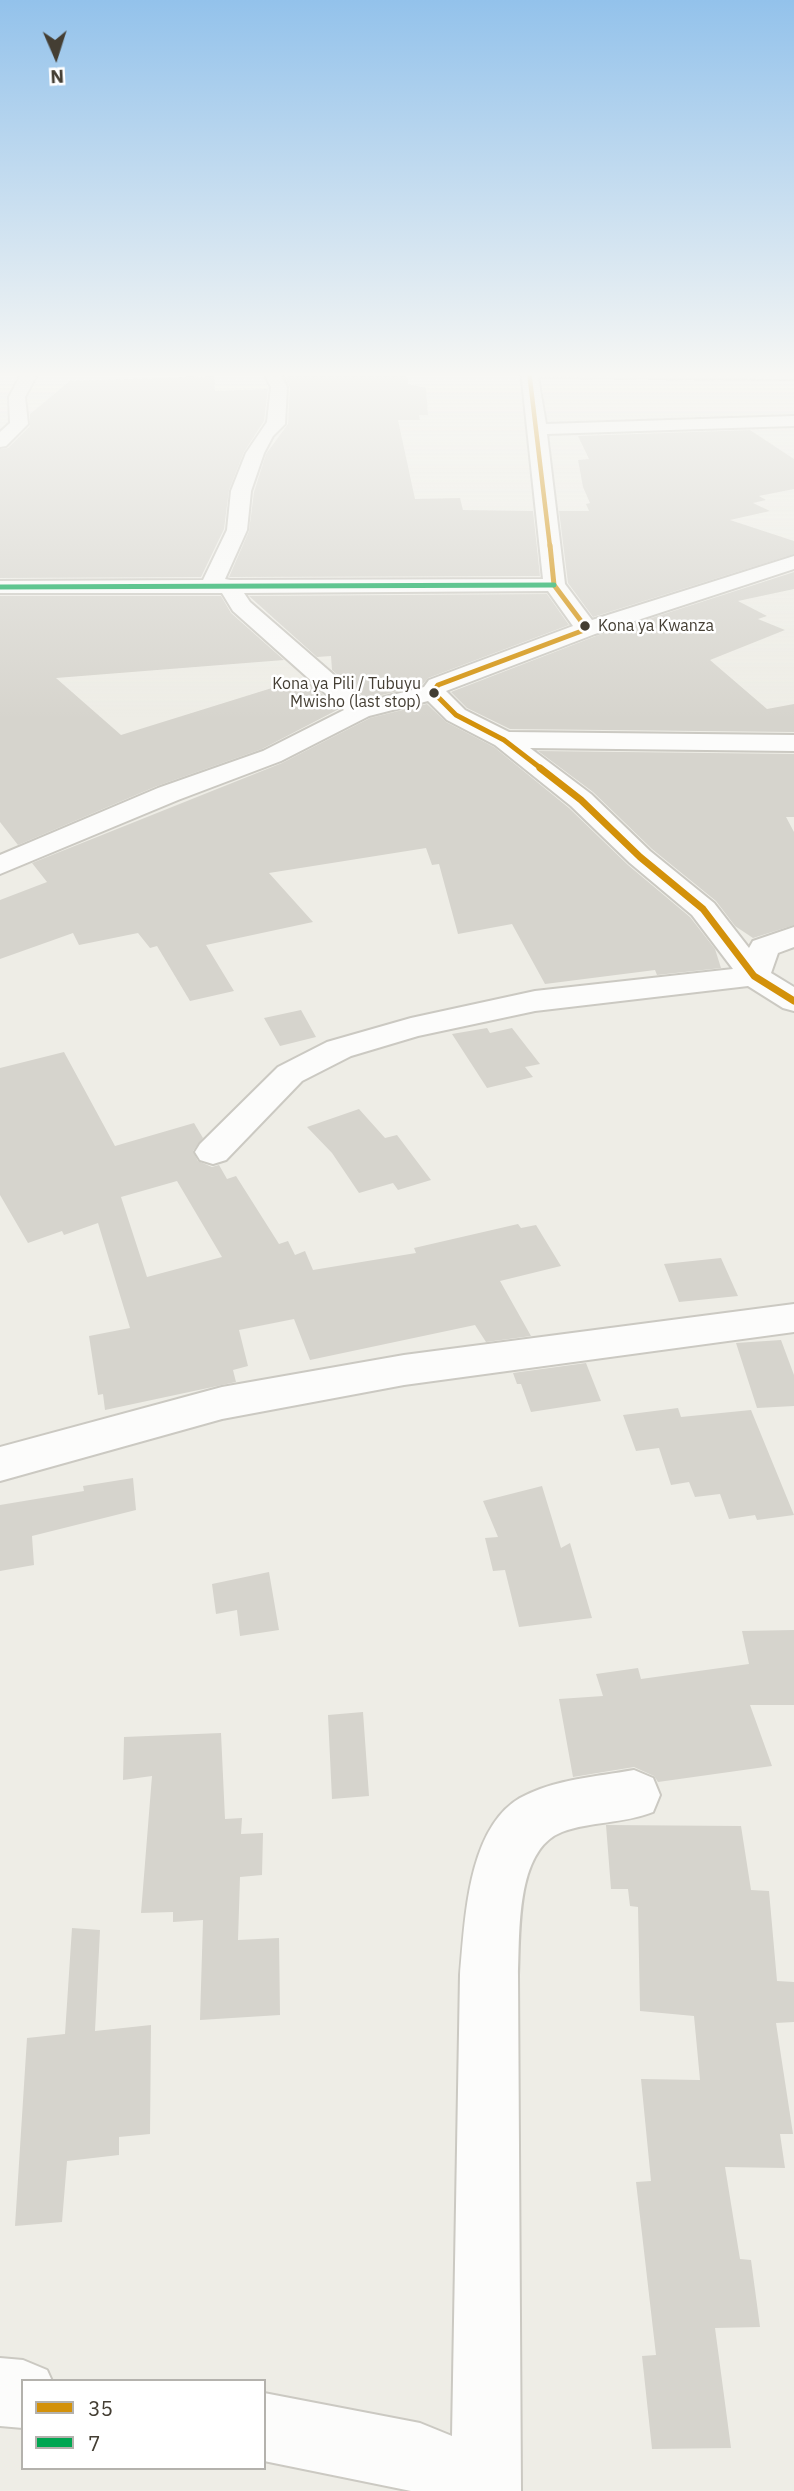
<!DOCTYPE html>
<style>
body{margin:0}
#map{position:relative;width:794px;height:2491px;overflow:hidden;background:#eeede6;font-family:"IBM Plex Sans",sans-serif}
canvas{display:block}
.legend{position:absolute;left:21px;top:2379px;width:245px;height:91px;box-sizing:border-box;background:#fff;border:2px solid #b4b2ad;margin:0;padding:9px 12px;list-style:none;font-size:21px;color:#443e33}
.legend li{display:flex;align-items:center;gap:14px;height:35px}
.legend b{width:35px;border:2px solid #b4b2ad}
.north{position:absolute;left:21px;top:21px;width:70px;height:70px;-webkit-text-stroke:5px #fff;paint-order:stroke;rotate:177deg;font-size:19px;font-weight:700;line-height:28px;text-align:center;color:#443e33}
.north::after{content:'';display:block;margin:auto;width:24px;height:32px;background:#443e33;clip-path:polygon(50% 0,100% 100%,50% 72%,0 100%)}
</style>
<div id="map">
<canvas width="794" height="2491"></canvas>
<ul class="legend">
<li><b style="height:9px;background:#d3910a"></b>35</li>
<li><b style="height:9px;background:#00a651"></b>7</li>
</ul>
<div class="north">N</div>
</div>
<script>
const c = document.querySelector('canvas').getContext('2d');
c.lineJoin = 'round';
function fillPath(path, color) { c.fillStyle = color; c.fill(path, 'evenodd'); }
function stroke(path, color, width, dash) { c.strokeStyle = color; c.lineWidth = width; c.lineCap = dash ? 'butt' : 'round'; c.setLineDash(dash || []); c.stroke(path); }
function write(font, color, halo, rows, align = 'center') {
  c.font = font + ' "IBM Plex Sans",sans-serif'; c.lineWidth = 5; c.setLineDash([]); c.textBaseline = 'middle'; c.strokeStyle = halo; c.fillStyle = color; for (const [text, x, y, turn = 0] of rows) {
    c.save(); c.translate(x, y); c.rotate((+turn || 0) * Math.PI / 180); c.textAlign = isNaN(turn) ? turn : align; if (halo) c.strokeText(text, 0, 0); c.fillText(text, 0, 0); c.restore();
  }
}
const building = new Path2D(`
 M287,371H407L408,384L426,388L428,415H419L420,420H398L415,499L460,498L463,510L533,511L540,576L229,577L249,531L254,492L266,454L288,424L290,387L285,378Z
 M214,376L215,391L268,389L264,421L244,452L229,490L224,529L201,577L0,578V449L8,448L30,426V414L70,381Z
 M750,430L794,459V489L759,496L766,500L753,503L770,511L730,520L794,541V554L593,617L568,583L559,511H589L586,504L590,503L583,487L578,460L589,459L578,436Z
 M794,572V589L738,601L767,616L758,619L785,630L710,660L767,709L794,704V732L510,729L467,708L451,692L596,636Z
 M547,594L569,625L428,678L422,685L366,699L332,670L331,656L317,657L249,596Z
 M0,596H221L231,613L284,660L56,678L121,735L304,678L339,709L262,749L157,786L18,845L0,822Z
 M427,704L446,722L494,747L569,808L628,865L690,917L715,949L721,968L657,975L655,970L545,984L512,924L458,934L439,864L432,865L426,848L269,873L313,922L206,945L234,991L190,1001L157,946L150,948L138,933L79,945L73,933L0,959V900L47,882L32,863L282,763L370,718Z
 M538,751L794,754V817H786L794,832V925L753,938L735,926L716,901L652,849L593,792Z
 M301,1010L316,1037L280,1046L264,1018Z
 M487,1028L490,1033L512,1028L540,1064L525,1067L533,1077L487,1088L452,1034Z
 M64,1052L115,1146L194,1123L203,1138L193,1151L198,1161L212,1167L219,1165L227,1179L236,1176L279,1244L288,1241L295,1255L305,1251L313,1270L416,1253L414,1248L518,1224L521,1228L536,1225L561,1266L500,1281L531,1336L486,1342L475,1325L310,1360L294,1319L239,1330L248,1366L233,1370L236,1382L105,1410L103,1394L98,1395L89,1336L130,1328L98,1223L64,1235L62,1231L28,1243L0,1195V1068ZM177,1181L222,1257L147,1277L121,1197Z
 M359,1109L385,1138L397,1135L431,1180L398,1190L393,1183L359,1193L332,1153L307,1127Z
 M721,1258L738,1296L679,1302L664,1264Z
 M781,1340L794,1375V1406L757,1408L736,1343Z
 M586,1363L601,1401L531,1412L521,1384H517L513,1373Z
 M678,1408L681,1417L751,1410L794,1515L757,1520L755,1515L729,1519L720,1494L695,1497L689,1482L671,1485L659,1448L636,1451L623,1415Z
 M133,1478L136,1510L32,1536L34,1565L0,1571V1505L84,1491L83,1486Z
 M542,1486L561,1548L570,1543L592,1618L519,1627L505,1570L493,1571L485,1538L498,1537L483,1501Z
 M269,1572L279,1630L240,1636L237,1610L216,1614L212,1584Z
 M794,1630V1705H750L772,1766L658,1782L654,1776L634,1767L573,1777L559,1699L603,1696L596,1674L638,1668L641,1679L749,1664L742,1631Z
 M363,1712L369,1796L332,1799L328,1715Z
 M221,1733L225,1819L242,1818L241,1834L263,1833L262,1875L240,1877L238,1940L279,1938L280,2015L200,2020L203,1920L173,1922V1912L141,1913L152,1776L123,1780L124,1737Z
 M606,1825L741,1826L751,1890L769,1891L777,1981L794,1982V2022L776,2023L793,2134H780L785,2168L725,2167L740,2259L751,2260L760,2327L715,2328L731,2448L652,2449L642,2356L656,2355L636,2182L651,2181L641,2079L700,2080L694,2016L640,2011L638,1907L630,1906L628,1889H611Z
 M72,1928L100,1930L95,2031L151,2025L150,2134L119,2137V2155L67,2161L62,2222L15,2226L27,2038L65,2034Z`);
const street = new Path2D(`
 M23,371H39L25,397L28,424L6,446L0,447V432L10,423L9,397Z
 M263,371H279L287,387L285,424L273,436L264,453L251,491L247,530L225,579L230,580L543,579L521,371H794V379L538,377L546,424L794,416V426L547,434L565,584L592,620L794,556V569L595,634L446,691L465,710L509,732L794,735V751L530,748L591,794L650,851L714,903L749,948L753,941L794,927V947L778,953L771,973L794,987V1011L783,1008L748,986L535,1011L418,1036L351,1056L302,1081L226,1160L213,1164L200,1160L195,1152L200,1144L278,1067L327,1042L411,1018L535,991L733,969L692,915L630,863L571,806L495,745L447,720L428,701L369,716L281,761L178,800L0,874V855L158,788L263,751L344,710L233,611L222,593H0V581L203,580L227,530L231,491L246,453L267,422L271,387ZM548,591L573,626L429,680L424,687L365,702L250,602L244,593Z
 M794,1304V1332L404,1385L222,1419L0,1481V1447L222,1387L404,1355Z
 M634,1770L653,1778L660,1795L653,1812C623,1824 591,1821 562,1832C515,1850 520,1934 518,1975L521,2491H411L264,2461V2393L420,2423L452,2436L460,1975C465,1922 467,1829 520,1798C555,1779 595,1777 634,1770Z
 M0,2358L23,2360L47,2370L52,2381H23V2428L0,2426Z`);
const bus1Far2 = new Path2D(`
 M529,371L550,547`);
const bus1Far1 = new Path2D(`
 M543,770L504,740L456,715L433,692L438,685L587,629L554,585L550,545`);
const bus1 = new Path2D(`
 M540,768L581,800L640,857L703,909L754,976L794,1001`);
const bus2 = new Path2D(`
 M0,587L554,585`);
const markers = [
 [585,626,6,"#443e33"],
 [434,693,6,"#443e33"]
];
const farBusnames = [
 ["Kona ya Kwanza",598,626],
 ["Kona ya Pili / Tubuyu",421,684,"right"],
 ["Mwisho (last stop)",421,702,"right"]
];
fillPath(building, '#d6d4cd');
stroke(street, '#cbc9c2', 4);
fillPath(street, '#fcfcfb');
stroke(bus1Far2, '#d3910a', 4.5);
stroke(bus1Far1, '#d3910a', 5);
stroke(bus1, '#d3910a', 7);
stroke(bus2, '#00a651', 5);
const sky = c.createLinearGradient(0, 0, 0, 720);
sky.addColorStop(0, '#93c2eb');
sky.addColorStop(0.52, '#f7f7f4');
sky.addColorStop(1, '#f7f7f400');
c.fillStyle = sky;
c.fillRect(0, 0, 794, 720);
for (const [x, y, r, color] of markers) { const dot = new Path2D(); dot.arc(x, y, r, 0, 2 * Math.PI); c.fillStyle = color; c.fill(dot); stroke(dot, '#fff', 2.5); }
write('16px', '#443e33', '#fff', farBusnames, 'left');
</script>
